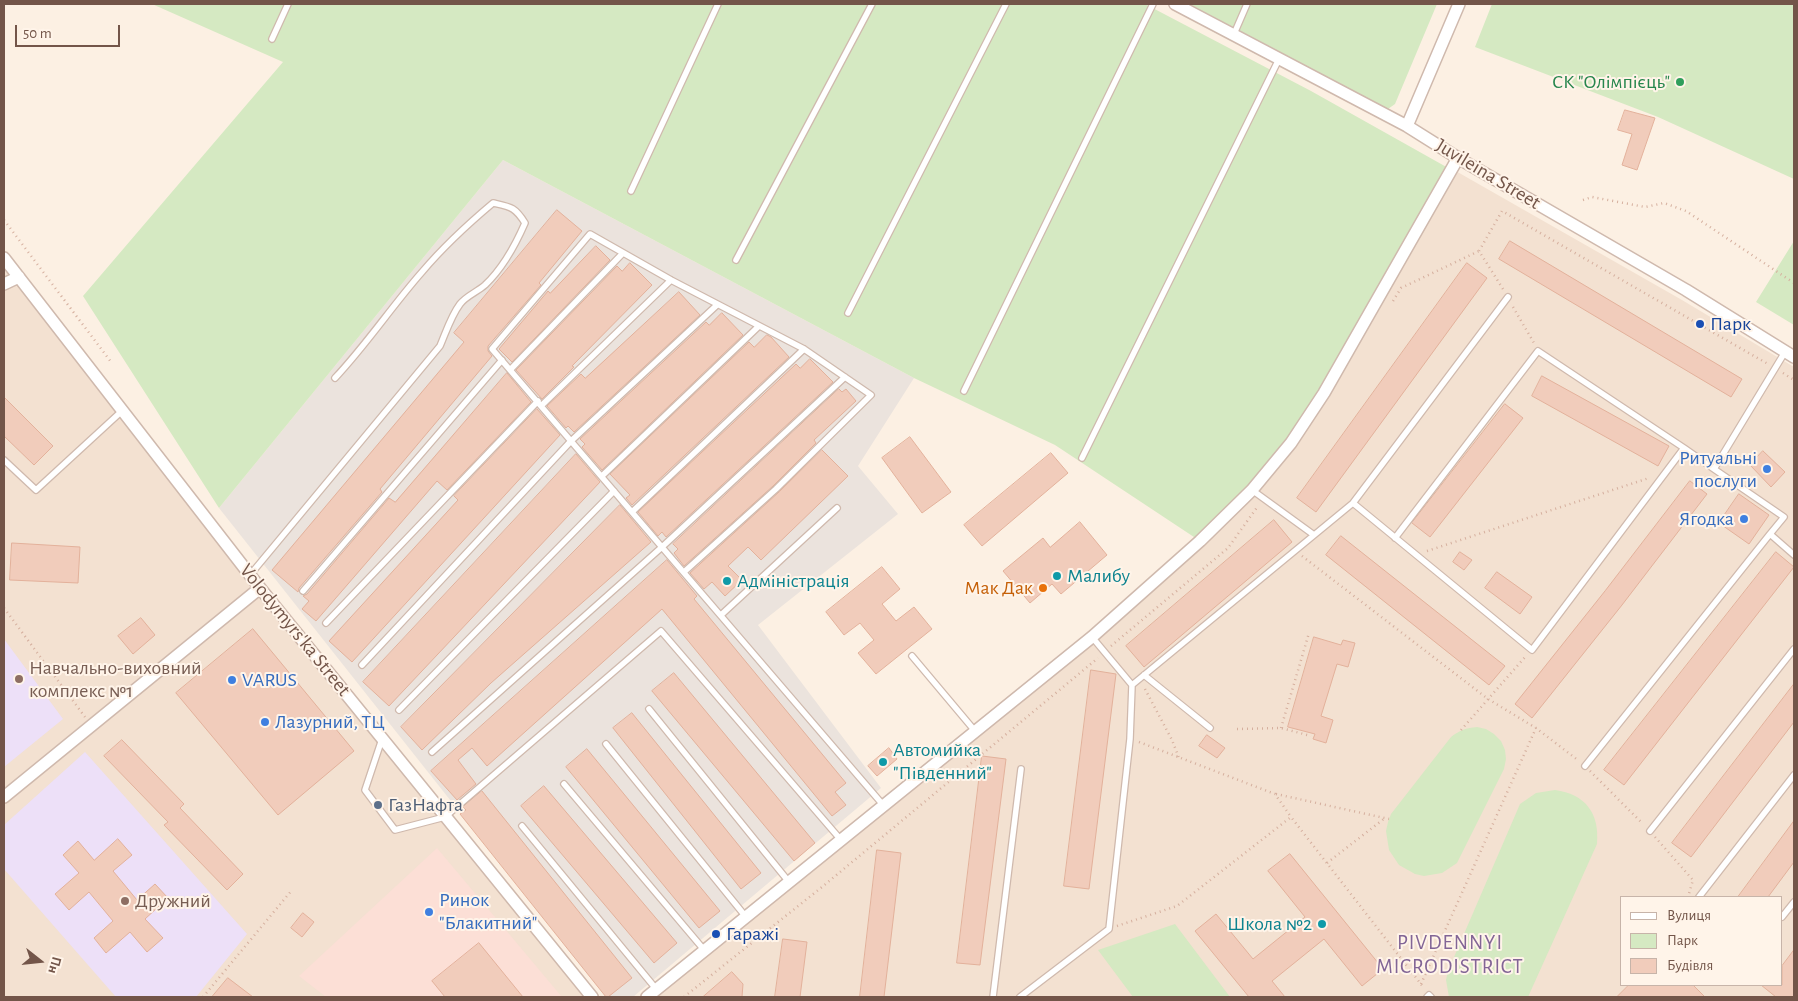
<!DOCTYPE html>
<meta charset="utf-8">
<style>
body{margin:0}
#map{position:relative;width:1798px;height:1001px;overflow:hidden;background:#fcf0e3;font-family:"Alegreya Sans",sans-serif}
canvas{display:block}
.frame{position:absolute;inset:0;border:5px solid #735549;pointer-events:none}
.legend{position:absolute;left:1620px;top:896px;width:162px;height:90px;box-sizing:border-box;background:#fff4e9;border:1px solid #c7b4a9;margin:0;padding:6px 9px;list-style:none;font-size:15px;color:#735549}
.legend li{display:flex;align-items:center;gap:10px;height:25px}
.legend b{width:25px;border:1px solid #c7b4a9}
.north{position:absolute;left:15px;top:936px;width:50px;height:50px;-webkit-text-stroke:4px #fff4e9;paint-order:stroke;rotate:106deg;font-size:14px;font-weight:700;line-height:20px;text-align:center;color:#735549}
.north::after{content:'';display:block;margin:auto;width:18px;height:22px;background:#735549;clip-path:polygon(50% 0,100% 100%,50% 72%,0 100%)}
.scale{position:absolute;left:15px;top:25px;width:105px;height:22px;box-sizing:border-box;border:2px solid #735549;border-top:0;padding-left:6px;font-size:15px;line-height:18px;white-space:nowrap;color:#735549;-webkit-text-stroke:4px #fff4e9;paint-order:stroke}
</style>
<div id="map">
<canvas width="1798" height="1001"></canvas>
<div class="frame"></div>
<ul class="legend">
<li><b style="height:6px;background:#fff"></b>Вулиця</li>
<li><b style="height:14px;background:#d5e9c2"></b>Парк</li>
<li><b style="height:14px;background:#f1ccbb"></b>Будівля</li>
</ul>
<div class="north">Пн</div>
<div class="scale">50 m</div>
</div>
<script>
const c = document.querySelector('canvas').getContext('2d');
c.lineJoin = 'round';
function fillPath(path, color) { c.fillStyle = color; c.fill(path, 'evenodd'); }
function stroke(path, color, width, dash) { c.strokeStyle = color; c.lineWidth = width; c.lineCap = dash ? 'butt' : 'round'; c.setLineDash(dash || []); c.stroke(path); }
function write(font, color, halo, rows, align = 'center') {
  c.font = font + ' "Alegreya Sans",sans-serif'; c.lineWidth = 4; c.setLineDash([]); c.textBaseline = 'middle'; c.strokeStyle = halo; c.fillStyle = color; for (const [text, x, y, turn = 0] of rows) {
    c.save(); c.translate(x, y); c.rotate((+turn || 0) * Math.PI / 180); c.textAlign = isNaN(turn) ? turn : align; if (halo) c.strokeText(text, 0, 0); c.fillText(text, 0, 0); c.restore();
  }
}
const residential = new Path2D(`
 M1454,170L1682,300L1794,367V997H649L1200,541ZM1622,897H1782V985H1622Z
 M4,258L592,997H4Z`);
const commercial = new Path2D(`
 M437,848L562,997H326L299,976Z`);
const industrial = new Path2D(`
 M503,160L914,378L858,466L898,514L758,625L881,788L633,997H606L219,508Z`);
const education = new Path2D(`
 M4,639L63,719L4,767Z
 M85,752L247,934L196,997H116L4,869V825Z`);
const green = new Path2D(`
 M152,4H1145L1311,91L1450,169L1291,443L1200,541L1055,445L914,378L503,160L219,508L83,296L283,62Z
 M1189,4H1437L1395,104L1388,109Z
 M1492,4H1794V179L1658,117L1475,47Z
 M1794,241V325L1756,302Z
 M1477,727L1486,729L1494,734L1501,741L1505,750L1506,759L1504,769L1457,863L1442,873L1424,876L1415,874L1399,865L1389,850L1386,831L1388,822L1391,814L1451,737C1460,730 1466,728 1477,727Z
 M1555,790C1585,794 1600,813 1597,844L1528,997H1449L1446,980L1448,971L1520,804L1536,793Z
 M1175,924L1230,997H1133L1098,950Z`);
const building = new Path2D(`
 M1625,110L1655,118L1637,170L1622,165L1632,134L1618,130Z
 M557,210L582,231L539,283L541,285L488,346V351L492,356L380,489L382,492L299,588L298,592L272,570L464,342L454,333Z
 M1510,241L1742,379L1731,397L1499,259Z
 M596,246L610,260L512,362L499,349L548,291L550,293Z
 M630,263L652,285L572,366L574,367L542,399L516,370L617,266L622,271Z
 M1467,263L1487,278L1316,512L1297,498Z
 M679,292L700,315L574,432L568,426L566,428L547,406L581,374L585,378Z
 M722,313L743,335L602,470L582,447L585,444L580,439L706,322L709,325Z
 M767,335L771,337L789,357L632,505L626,498L630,495L610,474L749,342L754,347Z
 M810,359L833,382L666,537L662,532L658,536L638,512L796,364L800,368Z
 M507,373L531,402L447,490L437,481L316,621L302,609L309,601L303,596L307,594L389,498L395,502Z
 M1542,376L1669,446L1658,466L1532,396Z
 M839,389L842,392L846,389L856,401L814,440L816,443L773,486L684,566L674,553L678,549L673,544Z
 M4,397L53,446L34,465L4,436Z
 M1505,404L1523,418L1430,537L1412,523Z
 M537,409L560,435L352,662L329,641L458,500L454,496Z
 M910,437L951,492L922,513L882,458Z
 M822,450L848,476L761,560L748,547L728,566L742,580L725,596L712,582L704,589L690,573L779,492Z
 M1763,451L1785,472L1771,487L1750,465Z
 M1051,453L1068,473L982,546L964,525Z
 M576,454L600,482L389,706L363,682Z
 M1690,481L1707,494L1622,605L1532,718L1515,704L1605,591Z
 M1739,494L1769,515L1749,544L1719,523Z
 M620,505L651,542L491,683L422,750L401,727Z
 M1274,520L1292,542L1144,667L1126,646Z
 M1080,522L1107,555L1061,594L1052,584L1030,603L1003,571L1043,538L1050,547Z
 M1341,536L1505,666L1489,685L1326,555Z
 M12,543L80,547L78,583L10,580Z
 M1460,552L1472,560L1464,570L1453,562Z
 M1776,552L1794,567L1624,785L1604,770Z
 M667,560L697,596L694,599L846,783L835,792L846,805L832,816L662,609L487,766L472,748L458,760L476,784L457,800L431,771Z
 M882,567L900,589L882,604L896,621L914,607L932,629L876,674L858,653L874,640L860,623L844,635L826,612Z
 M1497,572L1532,597L1520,614L1485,588Z
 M141,618L155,635L133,654L118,636Z
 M253,629L354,751L278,815L176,693Z
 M1314,637L1341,645L1343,640L1355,643L1348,667L1337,664L1321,716L1333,720L1326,743L1313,739L1315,734L1288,727Z
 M1091,670L1116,674L1089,889L1064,886Z
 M674,673L815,843L794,861L652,691Z
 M1794,684V722L1691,857L1672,843Z
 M632,713L761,873L741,889L613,728Z
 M1207,735L1225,748L1217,758L1199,746Z
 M122,740L184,804L180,808L243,874L227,890L164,825L168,822L104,756Z
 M889,748L897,759L877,776L868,766Z
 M587,749L720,911L699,928L566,767Z
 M982,756L1006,759L980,965L957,963Z
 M544,786L677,943L654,963L521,806Z
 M482,791L632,978L608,997H606L460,814L466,810L463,807Z
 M1794,821V862L1768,897H1738Z
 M118,839L132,855L113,871L137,900L155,884L168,898L145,919L163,938L147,952L130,932L106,953L94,938L113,921L89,892L69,910L55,894L79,873L63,855L78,841L94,860Z
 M877,850L901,853L884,997H860Z
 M1290,854L1383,969L1362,986L1324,939L1272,981L1285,997H1249L1195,931L1216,914L1253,959L1305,917L1268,871Z
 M303,913L314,922L302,937L291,928Z
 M783,939L807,942L800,997H775Z
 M479,943L523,997H445L432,981Z
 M1794,950V997H1776L1761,985H1782V966Z
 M732,972L743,984L742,997H703Z
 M228,978L253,997H212Z
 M1629,985H1693L1705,997H1617Z`);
const path = new Path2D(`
 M1583,200L1592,197L1645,207L1664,203L1686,211L1794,283
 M4,220L111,362
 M1503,289L1479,251L1502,211L1768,364
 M1393,301L1401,288L1479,251
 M1513,307L1534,343
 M1783,373L1794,380
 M1427,551L1649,478
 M1302,556L1488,699L1536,728L1579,761
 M4,608L85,717
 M1111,646L1228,548L1258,506
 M1145,689L1172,740L1179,758
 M1281,728L1309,633
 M1237,729L1281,728L1311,736
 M1461,730L1526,656
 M1139,742L1275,794L1291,817
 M1590,771L1643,824
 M1276,794L1389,819
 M1655,837L1693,880L1688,897
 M1327,863L1385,818
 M1117,926L1177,906L1291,817L1424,988
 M1421,984L1536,728
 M203,997L292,890
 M684,997L822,887L1098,658`);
const lane = new Path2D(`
 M1234,34L1247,4
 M272,39L288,4
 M631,191L718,4
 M736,260L872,4
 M848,313L1006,4
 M1785,352L1714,469L1784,517L1770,534L1794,555
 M510,370L623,253
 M964,391L1153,4
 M541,406L671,280
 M1082,458L1279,59
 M4,460L36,490L123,410
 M602,476L759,326
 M1252,490L1314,535
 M1353,503L1508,297
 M632,512L804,349
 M1395,538L1538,351L1684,448
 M684,572L776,489L871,395L804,349L671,280L590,234L492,349L884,806
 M250,575L440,346C446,332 451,316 460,304C466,296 477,292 485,285C503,268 515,246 525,223C515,207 511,207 493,203C468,224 444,246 422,272C392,306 367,344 335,378
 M303,591L502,360
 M721,615L837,508
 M326,623L538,401
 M912,656L975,731
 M362,665L571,441L717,305
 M1144,675L1210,728
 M1132,685L1353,503L1532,650L1684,448L1714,469
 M649,709L789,882
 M399,710L614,491
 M382,739L365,790L395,830L445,817L661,631L841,840
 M606,744L746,917
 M432,752L662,547L845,377
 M1585,766L1770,534
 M564,784L705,951
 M522,826L657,990
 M1650,831L1794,649
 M1699,897L1794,775
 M1782,917L1794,902
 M993,997L1021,769
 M1020,997L1109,929L1130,739L1132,685L1092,637
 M1427,997L1429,995L1431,997`);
const street = new Path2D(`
 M1175,4L1407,126L1458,158L1686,290L1794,357
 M1407,126L1459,4
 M4,258L260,588L592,997
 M4,284L19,277
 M4,797L260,588
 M647,997L1092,637L1200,541L1252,490L1291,443L1324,393L1458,158`);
const markers = [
 [1680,82,5,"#2e9e5b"],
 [1700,324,5,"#1a4fb4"],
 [1767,469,5,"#3f7fe0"],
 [1744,519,5,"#3f7fe0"],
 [1057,576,5,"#0f9aa8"],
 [727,581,5,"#0f9aa8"],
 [1043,588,5,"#e8710a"],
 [19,679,5,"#8d6e63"],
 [232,680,5,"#3f7fe0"],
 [265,722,5,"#3f7fe0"],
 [883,762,5,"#0f9aa8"],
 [378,805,5,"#5c6f8a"],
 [125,901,5,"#8d6e63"],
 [429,912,5,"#3f7fe0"],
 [1322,924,5,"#0f9aa8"],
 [716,934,5,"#1a4fb4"]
];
const leisureNames = [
 ["СК \"Олімпієць\"",1670,82]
];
const streetNames = [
 ["Juvileina Street",1488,174,31],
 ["Volodymyrs'ka Street",295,630,51]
];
const transitNames = [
 ["Парк",1710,324],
 ["Гаражі",726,934]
];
const shopNames = [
 ["Ритуальні",1757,458,"right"],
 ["послуги",1757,481,"right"],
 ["Ягодка",1734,519,"right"],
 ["VARUS",242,680],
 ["Лазурний, ТЦ",275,722],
 ["Ринок",439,900],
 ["\"Блакитний\"",439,923]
];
const cultureNames = [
 ["Малибу",1067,576],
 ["Адміністрація",737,581],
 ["Автомийка",893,750],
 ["\"Південний\"",893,773],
 ["Школа №2",1312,924,"right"]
];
const foodNames = [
 ["Мак Дак",1033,588]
];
const educationNames = [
 ["Навчально-виховний",29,668],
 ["комплекс №1",29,691],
 ["Дружний",135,901]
];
const serviceNames = [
 ["ГазНафта",388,805]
];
const neighbourhoodNames = [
 ["PIVDENNYI",1450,943],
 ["MICRODISTRICT",1450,967]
];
fillPath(residential, '#f3e1d1');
fillPath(commercial, '#fcdfd6');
fillPath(industrial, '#ebe3dd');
fillPath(education, '#ede0f8');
fillPath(green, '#d5e9c2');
fillPath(building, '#f1ccbb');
stroke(building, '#e3b19b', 1);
stroke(lane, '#cfb9ad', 8);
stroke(street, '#cfb9ad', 14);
stroke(path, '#d5af9e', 2.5, [1, 4]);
stroke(lane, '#fff', 5.5);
stroke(street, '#fff', 11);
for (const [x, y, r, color] of markers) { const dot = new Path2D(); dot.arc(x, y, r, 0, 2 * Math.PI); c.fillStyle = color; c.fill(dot); stroke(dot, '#fff4e9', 2); }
write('20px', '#27864d', '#fff4e9', leisureNames, 'right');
write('20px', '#735549', '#fff4e9', streetNames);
write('20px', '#164399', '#fff4e9', transitNames, 'left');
write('20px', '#366cbe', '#fff4e9', shopNames, 'left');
write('20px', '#0d838f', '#fff4e9', cultureNames, 'left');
write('20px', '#c56008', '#fff4e9', foodNames, 'right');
write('20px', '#785e54', '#fff4e9', educationNames, 'left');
write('20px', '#4e5e75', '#fff4e9', serviceNames, 'left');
c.letterSpacing = '1px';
write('21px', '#826596', '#fff4e9', neighbourhoodNames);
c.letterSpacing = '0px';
</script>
